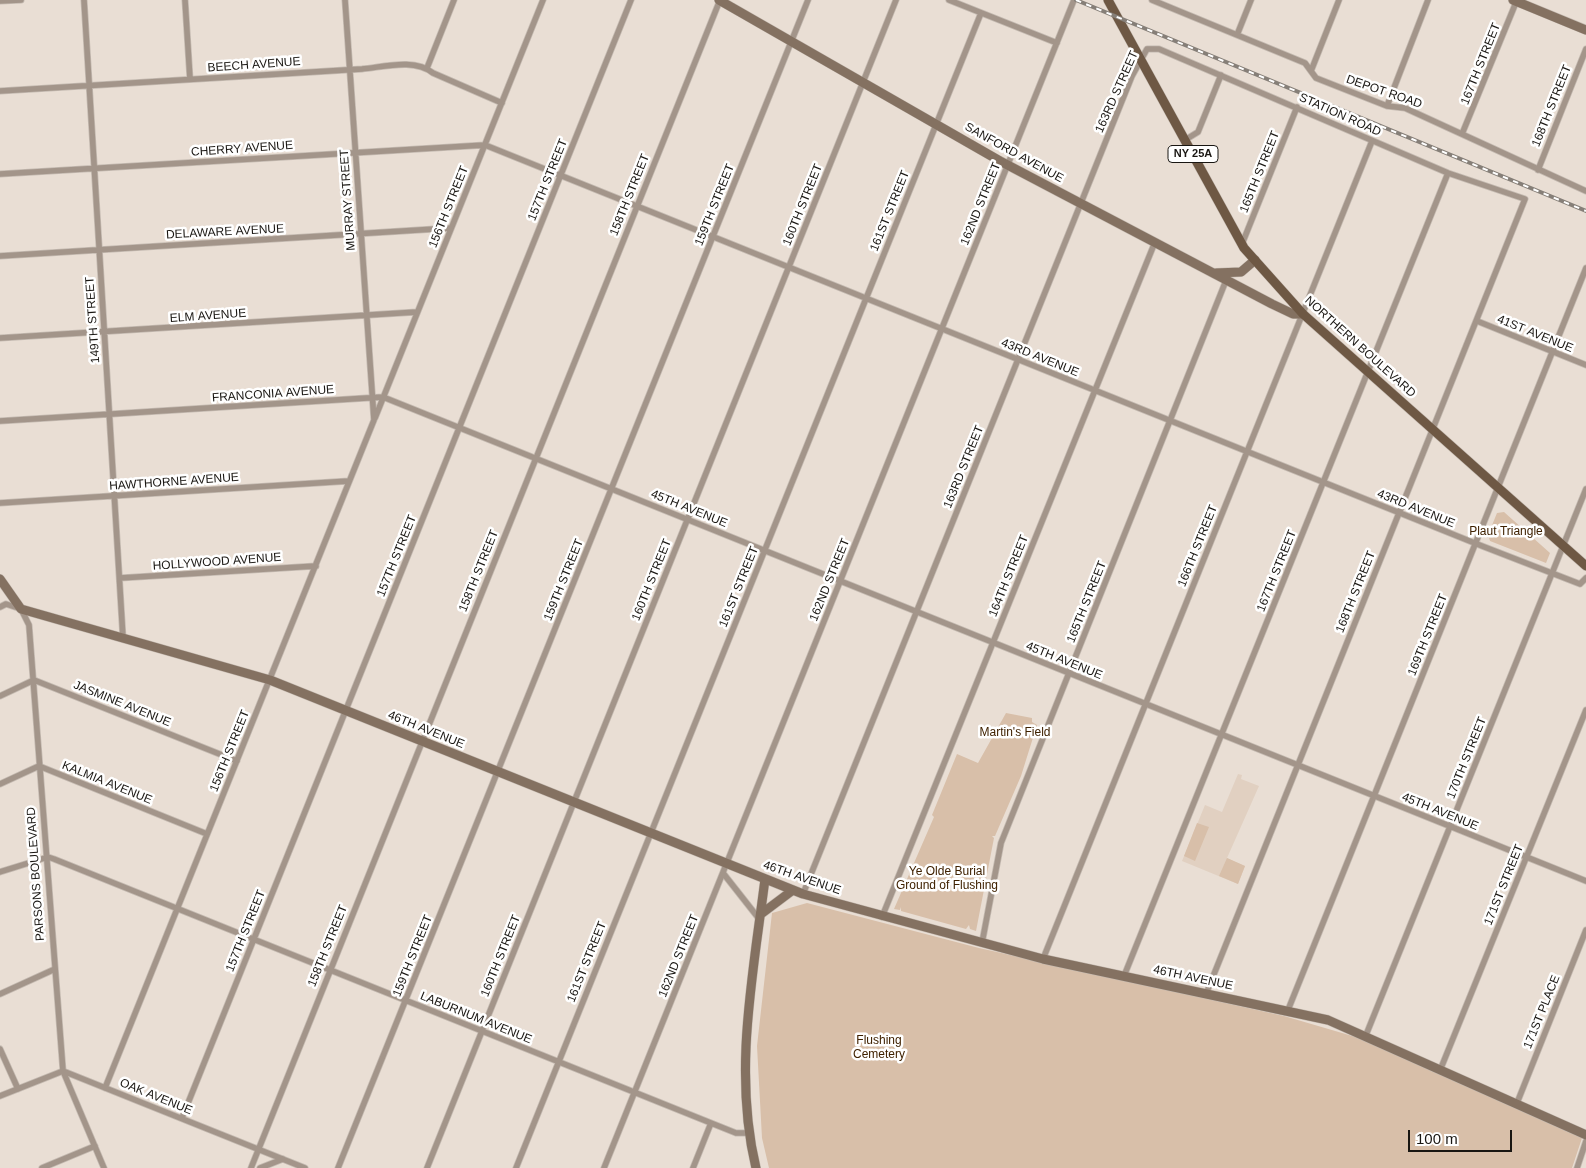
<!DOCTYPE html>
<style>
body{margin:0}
#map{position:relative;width:1586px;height:1168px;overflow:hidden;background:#e9ded4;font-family:Arial,sans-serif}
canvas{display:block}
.scale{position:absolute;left:1408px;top:1130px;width:104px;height:22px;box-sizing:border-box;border:2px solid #191612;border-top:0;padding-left:6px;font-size:15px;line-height:18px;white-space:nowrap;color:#191612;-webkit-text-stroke:4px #fff;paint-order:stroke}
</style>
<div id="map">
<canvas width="1586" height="1168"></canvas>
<div class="scale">100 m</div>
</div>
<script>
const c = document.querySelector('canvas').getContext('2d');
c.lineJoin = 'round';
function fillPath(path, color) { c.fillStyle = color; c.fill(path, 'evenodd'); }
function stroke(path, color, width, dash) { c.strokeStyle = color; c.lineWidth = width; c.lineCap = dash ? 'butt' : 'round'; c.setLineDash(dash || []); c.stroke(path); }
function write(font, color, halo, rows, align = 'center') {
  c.font = font + ' Arial,sans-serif'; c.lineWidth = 5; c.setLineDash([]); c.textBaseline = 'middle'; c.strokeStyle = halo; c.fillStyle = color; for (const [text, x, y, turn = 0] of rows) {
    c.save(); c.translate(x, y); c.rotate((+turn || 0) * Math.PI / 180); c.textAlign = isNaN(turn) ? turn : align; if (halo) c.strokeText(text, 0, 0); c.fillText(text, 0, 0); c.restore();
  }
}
const built = new Path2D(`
 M1238,774L1242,775L1241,779L1259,786L1227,858L1245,866L1238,884L1182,861L1205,805L1222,812Z`);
const green = new Path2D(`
 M1504,512L1550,553L1546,563L1490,541L1488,535L1497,513Z
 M1006,713L1032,718V722L1037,725L1021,776L995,836H992L994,838L976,931L970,929L969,925L966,929L901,911V907L900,910L894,909L934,817L932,815L957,754L978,763Z
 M1197,823L1209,827L1195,861L1184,856Z
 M1227,858L1245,866L1238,884L1219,876Z
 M807,903L979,948L1284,1016L1366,1040L1582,1138L1572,1168H769L762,1138L757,1046L772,913Z`);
const street = new Path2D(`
 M84,0L123,638
 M185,0L190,79
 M949,0L1057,43
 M1152,0L1305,63L1316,78L1387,106L1405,108L1586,191
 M0,1L21,0
 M1237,35L1251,0
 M427,68L454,0
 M1311,71L1339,0
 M0,91L362,69C384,67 414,58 433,73L502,103
 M1387,106L1428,0
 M1462,134L1517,0
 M1185,140L1198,132L1221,75
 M1538,170L1586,49
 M0,174L485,145L1482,546L1580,584L1586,578
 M1242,244L1297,107
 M0,256L451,228
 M1477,321L1586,365
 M0,338L417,312
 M375,418L543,0
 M0,421L383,397L1586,881
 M0,503L349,481
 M120,578L316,566
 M0,607L6,604L21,609L29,625L63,1071L104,1168
 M0,696L34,680L237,761
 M0,784L39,766L207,834
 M0,872L48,857L54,859L711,1123L736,1133H749
 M723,873L760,920
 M803,894L1132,76L1147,49H1159L1448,173L1525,199L1206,994
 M882,917L1155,242
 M982,943L1001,843L1227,278
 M1043,959L1372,141
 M1124,976L1448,173
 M0,994L55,969
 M1288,1010L1586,268
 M1366,1035L1586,489
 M0,1049L18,1089
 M1441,1068L1586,710
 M105,1088L374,420L345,0
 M0,1096L63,1071L305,1168
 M1517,1103L1586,930
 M182,1118L631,0
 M42,1168L95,1146
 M251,1168L720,0
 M260,1168L283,1159
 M338,1168L808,0
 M427,1168L896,0
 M516,1168L981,13
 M604,1168L1074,0
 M693,1168L711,1123
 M1577,1168L1586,1141`);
const secondary = new Path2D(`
 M719,0L1000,161L1272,304L1293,314H1303
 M1513,0L1586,30
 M1216,273L1241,272L1255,260
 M0,579L21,609L270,680L803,894L1043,959L1328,1020L1586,1135
 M761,914L793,890
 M756,1168C733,1073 753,975 765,879`);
const primary = new Path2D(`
 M1108,0L1244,248L1303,314L1586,566`);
const rail = new Path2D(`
 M1076,0L1586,211`);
const shields = [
 [1193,154,50]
];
const shieldNames = [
 ["NY 25A",1193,154]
];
const streetNames = [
 ["167TH STREET",1481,64,-68],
 ["BEECH AVENUE",254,65,-4],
 ["163RD STREET",1117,92,-66],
 ["DEPOT ROAD",1384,92,19],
 ["168TH STREET",1552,106,-68],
 ["STATION ROAD",1340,115,24],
 ["CHERRY AVENUE",242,149,-4],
 ["SANFORD AVENUE",1014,153,29],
 ["165TH STREET",1260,172,-68],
 ["157TH STREET",548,180,-68],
 ["158TH STREET",630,195,-68],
 ["MURRAY STREET",348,200,-94],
 ["162ND STREET",981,204,-68],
 ["159TH STREET",715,205,-68],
 ["160TH STREET",803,205,-68],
 ["156TH STREET",449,207,-68],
 ["161ST STREET",890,211,-68],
 ["DELAWARE AVENUE",225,232,-3],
 ["ELM AVENUE",208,316,-4],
 ["149TH STREET",93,320,-94],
 ["41ST AVENUE",1535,334,22],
 ["NORTHERN BOULEVARD",1360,347,42],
 ["43RD AVENUE",1040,358,22],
 ["FRANCONIA AVENUE",273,394,-4],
 ["163RD STREET",964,467,-68],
 ["HAWTHORNE AVENUE",174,482,-4],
 ["45TH AVENUE",689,509,22],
 ["43RD AVENUE",1416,509,22],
 ["166TH STREET",1198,546,-68],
 ["157TH STREET",397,556,-68],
 ["HOLLYWOOD AVENUE",217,562,-4],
 ["158TH STREET",479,571,-68],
 ["167TH STREET",1277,571,-68],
 ["164TH STREET",1009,576,-68],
 ["159TH STREET",564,580,-68],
 ["160TH STREET",652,580,-68],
 ["162ND STREET",830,580,-68],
 ["161ST STREET",739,587,-68],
 ["168TH STREET",1356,592,-68],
 ["165TH STREET",1087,602,-68],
 ["169TH STREET",1428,635,-68],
 ["45TH AVENUE",1064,661,22],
 ["JASMINE AVENUE",122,704,22],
 ["46TH AVENUE",426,730,22],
 ["156TH STREET",230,751,-68],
 ["170TH STREET",1467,758,-68],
 ["KALMIA AVENUE",107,783,22],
 ["45TH AVENUE",1440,812,22],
 ["PARSONS BOULEVARD",36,874,-94],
 ["46TH AVENUE",802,878,19],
 ["171ST STREET",1504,885,-68],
 ["157TH STREET",246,931,-68],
 ["158TH STREET",328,946,-68],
 ["159TH STREET",413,956,-68],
 ["160TH STREET",501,956,-68],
 ["162ND STREET",679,956,-68],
 ["161ST STREET",587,962,-68],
 ["46TH AVENUE",1193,978,12],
 ["171ST PLACE",1542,1012,-68],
 ["LABURNUM AVENUE",476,1018,22],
 ["OAK AVENUE",156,1097,22]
];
const parkNames = [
 ["Plaut Triangle",1506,532],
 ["Martin's Field",1015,733],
 ["Ye Olde Burial",947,872],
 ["Ground of Flushing",947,886],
 ["Flushing",879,1041],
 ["Cemetery",879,1055]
];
fillPath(built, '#e1d0c1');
fillPath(green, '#d8bfa9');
stroke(street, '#c4bab1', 7);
stroke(secondary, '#c4bab1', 10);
stroke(primary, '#c4bab1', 10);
stroke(street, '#a3958a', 5.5);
stroke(secondary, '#847161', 9);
stroke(primary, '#6e5844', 9);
stroke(rail, '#867f78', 4);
stroke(rail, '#fff', 2, [5.5]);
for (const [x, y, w] of shields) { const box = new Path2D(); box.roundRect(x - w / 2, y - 8.5, w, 17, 4); c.fillStyle = '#fff'; c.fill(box); stroke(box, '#191612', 1); }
write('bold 11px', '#191612', null, shieldNames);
write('12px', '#191612', '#fff', streetNames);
write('12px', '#3f2100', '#fff', parkNames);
</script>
